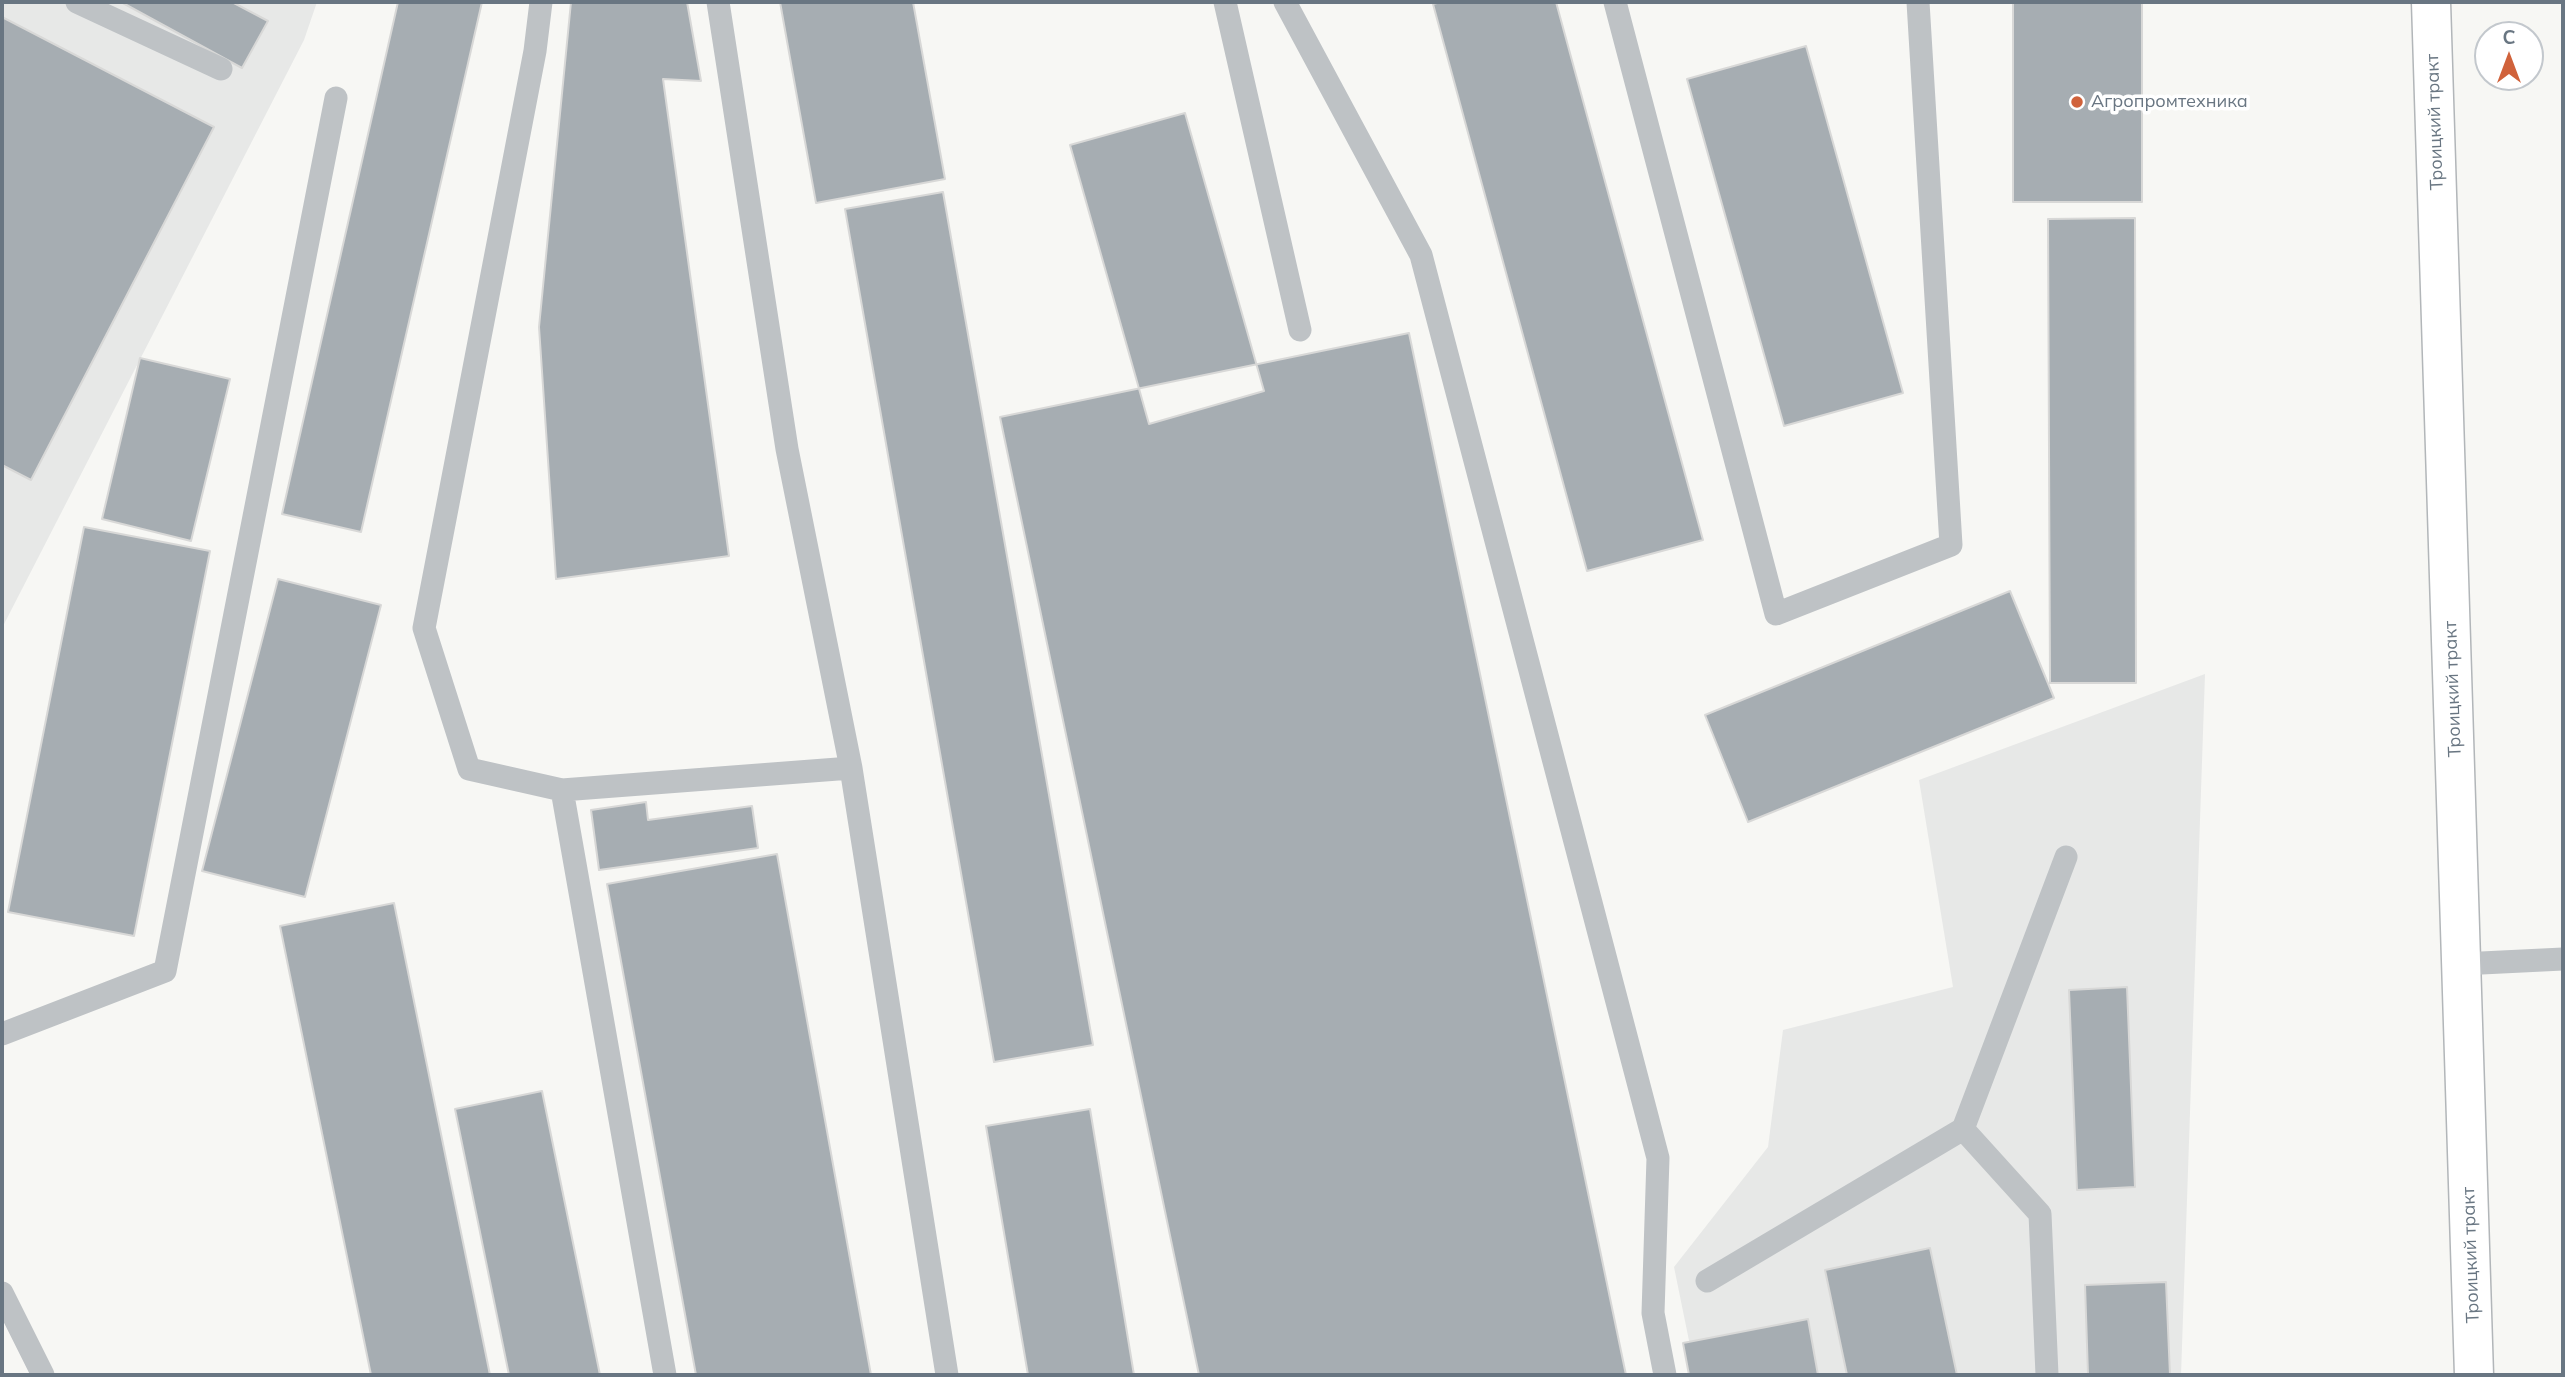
<!DOCTYPE html>
<meta charset="utf-8">
<style>
body{margin:0}
#map{position:relative;width:2565px;height:1377px;overflow:hidden;background:#f7f7f4;font-family:Mulish,sans-serif}
canvas{display:block}
.frame{position:absolute;inset:0;border:4px solid #697682;pointer-events:none}
.north{position:absolute;left:2474px;top:21px;width:70px;height:70px;box-sizing:border-box;background:#fff;border:2px solid #c3c8cd;border-radius:50%;rotate:0deg;font-size:19px;font-weight:700;line-height:28px;text-align:center;color:#697682}
.north::after{content:'';display:block;margin:auto;width:24px;height:32px;background:#d0623b;clip-path:polygon(50% 0,100% 100%,50% 72%,0 100%)}
</style>
<div id="map">
<canvas width="2565" height="1377"></canvas>
<div class="frame"></div>
<div class="north">С</div>
</div>
<script>
const c = document.querySelector('canvas').getContext('2d');
c.lineJoin = 'round';
function fillPath(path, color) { c.fillStyle = color; c.fill(path, 'evenodd'); }
function stroke(path, color, width, dash) { c.strokeStyle = color; c.lineWidth = width; c.lineCap = dash ? 'butt' : 'round'; c.setLineDash(dash || []); c.stroke(path); }
function write(font, color, halo, rows, align = 'center') {
  c.font = font + ' Mulish,sans-serif'; c.lineWidth = 7; c.setLineDash([]); c.textBaseline = 'middle'; c.strokeStyle = halo; c.fillStyle = color; for (const [text, x, y, turn = 0] of rows) {
    c.save(); c.translate(x, y); c.rotate((+turn || 0) * Math.PI / 180); c.textAlign = isNaN(turn) ? turn : align; if (halo) c.strokeText(text, 0, 0); c.fillText(text, 0, 0); c.restore();
  }
}
const built = new Path2D(`
 M2,2H317L304,40L2,628Z
 M2205,674L2181,1375H1696L1674,1267L1768,1147L1783,1030L1953,987L1919,780Z`);
const building = new Path2D(`
 M121,2H232L268,21L242,68Z
 M398,2H482L361,532L282,514Z
 M571,2H687L701,81L663,79L729,556L556,579L539,327Z
 M780,2H913L945,179L816,203Z
 M1441,2H1556L1703,540L1587,571L1433,4Z
 M2013,2H2142V202H2013Z
 M2,17L214,127L31,480L2,465Z
 M1806,46L1903,393L1784,426L1687,79Z
 M1185,113L1264,391L1149,424L1070,145Z
 M943,192L1093,1045L994,1062L845,209Z
 M2135,218L2136,683H2050L2048,219Z
 M1409,333L1626,1375H1199L1000,417Z
 M140,358L230,379L191,541L102,519Z
 M84,527L210,551L134,936L8,912Z
 M278,579L381,605L305,897L202,871Z
 M2010,591L2054,698L1748,822L1705,715Z
 M646,802L648,820L752,806L758,848L599,870L591,810Z
 M777,854L871,1375H696L607,884Z
 M394,903L490,1375H371L280,926Z
 M2127,987L2135,1187L2077,1190L2069,990Z
 M542,1091L600,1375H509L455,1109Z
 M1090,1109L1134,1375H1028L986,1126Z
 M1930,1248L1957,1375H1847L1825,1270Z
 M2166,1282L2170,1375H2088L2085,1285Z
 M1808,1319L1818,1375H1689L1683,1343Z`);
const lane = new Path2D(`
 M77,2L221,69
 M541,2L535,51L424,628L469,769L562,790L851,768
 M718,2L787,449L851,768L947,1375
 M1225,2L1300,330
 M1285,2L1421,255L1658,1158L1653,1313L1665,1375
 M1615,2L1776,614L1951,545L1918,2
 M562,790L665,1375
 M2461,964L2563,959
 M2,1034L165,971L336,98
 M1963,1129L2040,1214L2047,1375
 M1707,1281L1963,1129L2066,857
 M2,1293L43,1375`);
const primary = new Path2D(`
 M2431,2L2474,1375`);
const markers = [
 [2077,102,7,"#d0623b"]
];
const poiNames = [
 ["Агропромтехника",2091,102]
];
const streetNames = [
 ["Троицкий тракт",2435,122,-92],
 ["Троицкий тракт",2453,689,-92],
 ["Троицкий тракт",2471,1255,-92]
];
fillPath(built, '#e7e8e7');
fillPath(building, '#a6adb2');
stroke(building, '#d8d8d7', 2);
stroke(primary, '#b2b6b9', 41);
stroke(lane, '#bec2c5', 23);
stroke(primary, '#fff', 38);
for (const [x, y, r, color] of markers) { const dot = new Path2D(); dot.arc(x, y, r, 0, 2 * Math.PI); c.fillStyle = color; c.fill(dot); stroke(dot, '#fff', 2.5); }
write('18px', '#697682', '#fff', poiNames, 'left');
write('18px', '#697682', '#fff', streetNames);
</script>
